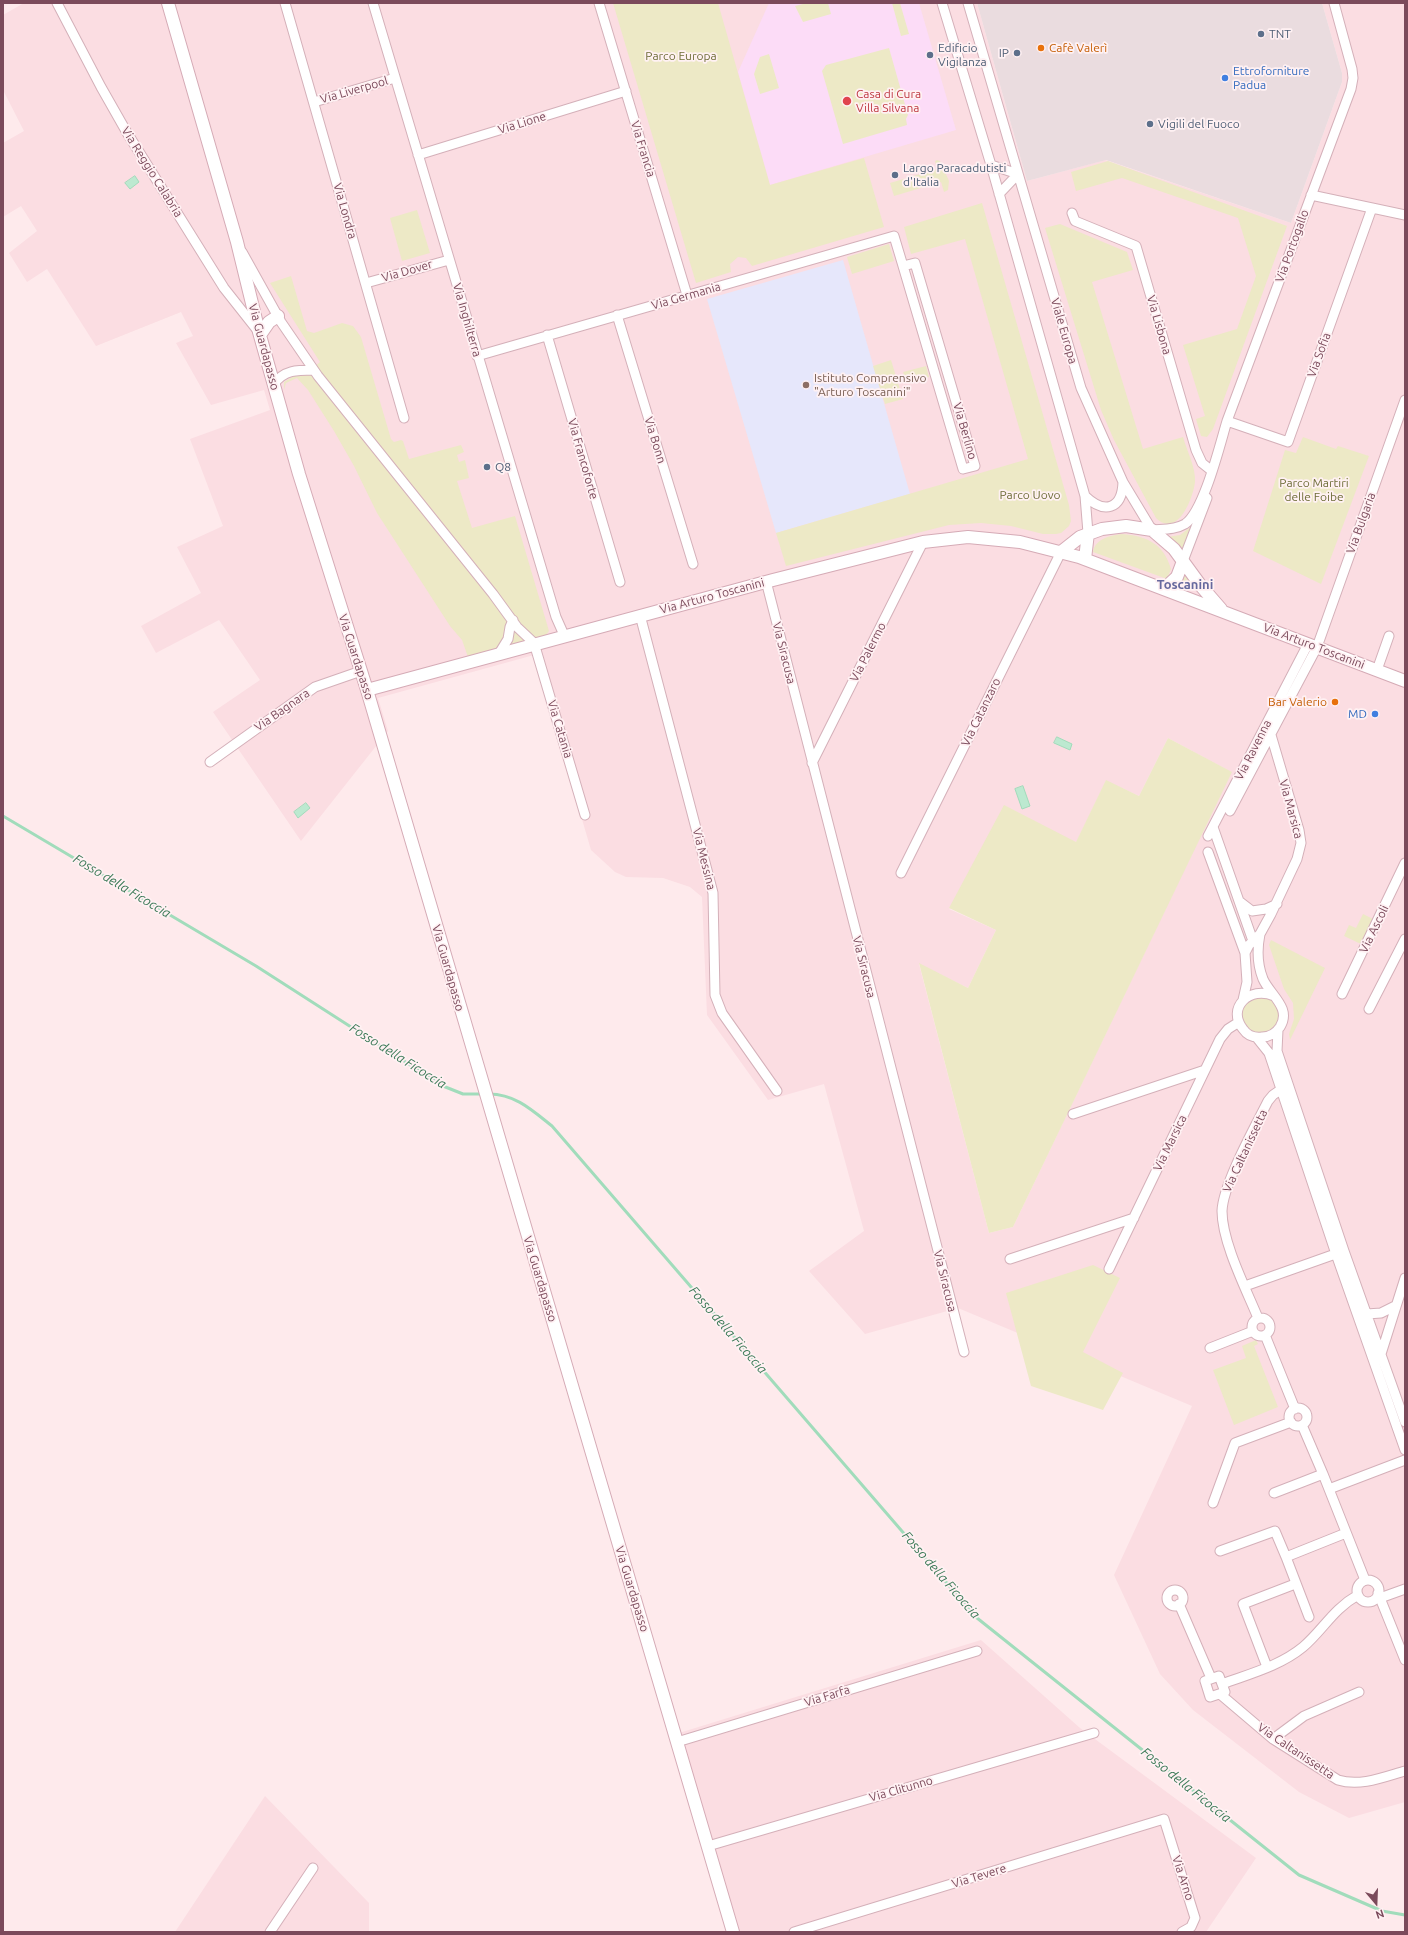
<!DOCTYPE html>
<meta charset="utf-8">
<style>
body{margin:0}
#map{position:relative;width:1408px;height:1935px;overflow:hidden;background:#feeaec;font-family:Ubuntu,sans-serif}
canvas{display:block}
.frame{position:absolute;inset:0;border:4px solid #7b4a5b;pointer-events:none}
.north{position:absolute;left:1356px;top:1883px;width:40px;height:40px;-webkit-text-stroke:3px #fff1f3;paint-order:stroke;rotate:161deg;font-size:11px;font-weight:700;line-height:16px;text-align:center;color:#7b4a5b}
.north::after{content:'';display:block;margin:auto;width:14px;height:18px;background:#7b4a5b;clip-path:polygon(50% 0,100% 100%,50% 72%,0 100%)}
</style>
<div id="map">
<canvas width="1408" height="1935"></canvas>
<div class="frame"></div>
<div class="north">N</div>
</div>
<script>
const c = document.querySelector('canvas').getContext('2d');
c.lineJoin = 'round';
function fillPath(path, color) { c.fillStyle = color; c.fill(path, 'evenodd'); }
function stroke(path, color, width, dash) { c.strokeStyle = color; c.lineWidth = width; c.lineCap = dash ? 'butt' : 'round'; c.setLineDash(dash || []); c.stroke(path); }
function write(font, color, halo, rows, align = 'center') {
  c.font = font + ' Ubuntu,sans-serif'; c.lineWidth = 3.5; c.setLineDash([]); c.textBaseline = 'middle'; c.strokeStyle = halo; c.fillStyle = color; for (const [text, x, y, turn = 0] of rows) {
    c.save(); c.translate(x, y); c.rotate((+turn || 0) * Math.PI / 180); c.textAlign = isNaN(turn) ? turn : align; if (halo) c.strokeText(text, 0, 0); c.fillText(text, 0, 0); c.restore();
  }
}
const residential = new Path2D(`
 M24,3H977L1027,181L1105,160L1291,223L1342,82V73L1322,3H1405V1802L1349,1818L1299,1792L1193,1710L1160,1674L1114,1575L1192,1406L958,1308L865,1334L809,1271L864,1231L824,1084L768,1100L707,1015L702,897L690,887L663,878L626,877L615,872L591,850L534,655L378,698L388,731L301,841L213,712L260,680L219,620L156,653L141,626L201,593L177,547L223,526L190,439L270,410L264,390L211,405L176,343L193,336L181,312L96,346L47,269L27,282L9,253L37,231L21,206L3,217V143L24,131L3,90V15ZM1168,738L1231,772L1013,1227L989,1233L919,964L968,988L996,930L949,909L1076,843L1106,781L1139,796Z
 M981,1640L1080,1728L1256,1858L1206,1932H739L679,1733Z
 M265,1796L369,1903V1932H175Z`);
const industrial = new Path2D(`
 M977,3H1322L1342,73V82L1291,223L1106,160L1027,181Z`);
const education = new Path2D(`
 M843,260L910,494L776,533L707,299Z`);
const medical = new Path2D(`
 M769,3H919L956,130L770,185L738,72Z`);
const green = new Path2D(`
 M613,3H718L770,185L864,158L884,227L752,266L746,258L738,257L730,264L731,272L696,283Z
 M807,3H828L831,14L803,22L795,6Z
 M892,3H900L909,34L901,36Z
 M889,48L908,115L906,119L907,125L843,144L822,71L826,65Z
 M769,54L779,88L760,94L754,74L760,57Z
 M937,160L940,161L949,181L948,190L944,192L941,182L894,196L890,183L937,169L935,161Z
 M1108,161L1287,226L1213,429L1207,437L1201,436L1196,419L1205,416L1183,345L1237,329L1256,276L1238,218L1122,178L1076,191L1071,172Z
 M982,203L1069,505L1071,521L1069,526L1061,533L1056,534H1043L1011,526L981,523L949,525L786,566L776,533L1028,459L965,239L911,254L904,227Z
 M417,210L430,253L402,261L390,218Z
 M1060,224L1127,252L1133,270L1092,282L1143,449L1183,437C1187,451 1196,468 1195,482C1193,499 1177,539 1156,518L1114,440L1101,410L1045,228Z
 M889,244L894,261L852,274L847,257Z
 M291,276L307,331L314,333L342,323L353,326L361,337L391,439L394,442L401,440L403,441L409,459L461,445L464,452L457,455L459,462L465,460L469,478L457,481L472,528L515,516L549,631L546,635L468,657L462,640L450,626L377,513L354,466L334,431L308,390L297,378L286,383L284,390V382L294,376L305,375L320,362L270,283Z
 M891,360L903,399L885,404L873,366Z
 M926,366L929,377L907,383L903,372Z
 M1303,437L1336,449L1338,446L1369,456L1321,584L1253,551L1285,450L1296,453Z
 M1192,526L1185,550L1167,537L1180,535Z
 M1122,534C1147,536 1164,544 1171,569L1167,579L1093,552C1095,539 1111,535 1122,534Z
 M1187,573L1194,589L1180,584Z
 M1168,738L1232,772L1013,1227L989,1233L919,963L968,988L996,930L949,908L1004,805L1076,842L1106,780L1139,796Z
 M1363,914L1375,920L1363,945L1344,936L1349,925L1356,928Z
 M1271,940L1325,968L1290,1040L1289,1034L1294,1019L1293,1003L1284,989L1269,945Z
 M1242 1015a19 19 0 1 1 38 0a19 19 0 1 1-38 0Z
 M1093,1265L1120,1278L1083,1352L1123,1373L1103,1410L1031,1386L1006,1293Z
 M1256,1340L1258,1344L1254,1346L1278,1407L1234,1425L1213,1370L1246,1358L1242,1346Z`);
const water = new Path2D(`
 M135,176L139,182L130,189L125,183Z
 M1057,737L1072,744L1070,750L1054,743Z
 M1023,786L1030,806L1022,809L1015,789Z
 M306,803L310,808L298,818L294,812Z`);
const stream = new Path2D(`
 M3,816L256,966L443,1086L463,1094H483
 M489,1094C515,1094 532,1110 552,1126L977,1618L1299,1875L1382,1911L1405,1915`);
const street = new Path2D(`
 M57,3L101,87L126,131L224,288L258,331
 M285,3L404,418
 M373,3L556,617L564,635
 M599,3L687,295
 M942,3L991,165L1085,496L1088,533
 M968,3L1081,388L1123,482L1152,530C1163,529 1175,530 1185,524C1204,511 1220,444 1227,421L1351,89L1353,78L1352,69L1334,3
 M314,102L395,78
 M418,155L626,91
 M991,165L1018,174L999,194
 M1311,195L1405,215
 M1072,213L1075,221L1136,246L1196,450L1202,463L1212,471
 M242,252L281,322L318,376L493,594L517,627L534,643L585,815
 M915,263L975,466L963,469L903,266Z
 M366,283L449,260
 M617,315L693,564
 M547,335L620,582
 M477,356L894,236L903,266
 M274,384C284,370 297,370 313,370
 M1227,421L1288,442L1372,208
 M1085,496C1104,514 1122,510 1123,482
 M1183,561L1207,498
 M766,581L964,1352
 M640,615L713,893L715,995L722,1013L777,1091
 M500,652L508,639L510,627L513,620
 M1377,670L1389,636
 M210,762L315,687L361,671
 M812,763L923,542
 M1230,811L1317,647L1405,400
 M1213,827L1253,941
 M1208,836L1308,644
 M1208,852L1245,953
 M901,873L1061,552
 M1239,901L1252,911L1266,909L1277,904
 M1260,934C1257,949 1257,964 1263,979C1270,995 1292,1008 1280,1027C1276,1033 1269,1037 1262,1037C1254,1038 1247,1035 1243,1029C1226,1008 1250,985 1274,996
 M1342,994L1405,863
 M1243,1000L1247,982L1245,953L1249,945L1260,934L1271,914L1297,859L1301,843L1299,830L1271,735
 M1369,1009L1405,939
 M1278,1030L1277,1051L1344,1251L1405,1422
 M1257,1038L1269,1053L1336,1254L1405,1450
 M1073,1114L1205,1070
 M1010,1259L1134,1218
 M1109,1269L1220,1039L1228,1029L1239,1022
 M1245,1286L1341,1252
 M1367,1314L1381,1313L1395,1306
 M1258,1318C1246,1289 1222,1242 1222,1211C1223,1184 1255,1127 1268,1101L1273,1095L1286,1086
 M1252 1327a9 9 0 1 1 18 0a9 9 0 1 1-18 0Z
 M1265,1335L1295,1409
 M1210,1348L1253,1331
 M1381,1354L1405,1278
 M1289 1417a9 9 0 1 1 18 0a9 9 0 1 1-18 0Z
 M1302,1425L1323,1474
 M1329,1489L1405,1460
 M1274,1493L1323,1474L1365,1580
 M1213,1503L1235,1443L1291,1422
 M1220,1551L1275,1531L1286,1557
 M1357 1591a11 11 0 1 1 22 0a11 11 0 1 1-22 0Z
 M1167 1598a8 8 0 1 1 16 0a8 8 0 1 1-16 0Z
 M1378,1593L1405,1660
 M1380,1598L1405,1589
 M1179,1604L1211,1678
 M1309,1617L1286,1557L1346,1533
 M1267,1667L1243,1604L1295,1584
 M1219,1676L1225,1692L1210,1697L1205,1681Z
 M1222,1684C1249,1674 1280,1666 1303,1647C1323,1630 1333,1609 1358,1595
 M1220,1694L1273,1739L1338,1780C1360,1787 1384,1777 1405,1771
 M1273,1739L1304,1716L1359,1692
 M677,1742L977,1651
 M708,1846L1094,1733
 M270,1932L313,1868
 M794,1932L1164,1819L1195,1918L1191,1927L1182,1932`);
const secondary = new Path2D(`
 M168,3L237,242L259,332L299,474L367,690L733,1932
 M260,335L269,322L278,316
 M1061,552L1080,537L1102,529L1126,526L1152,530L1174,549L1201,586L1221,609
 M1085,559L1088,533
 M1164,589L1177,577L1183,561
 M367,690L773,580L923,542L968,537L1020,542L1079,557L1405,681`);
const markers = [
 [1261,34,4,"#5c6f8a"],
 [1041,48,4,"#e8710a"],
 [1017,53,4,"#5c6f8a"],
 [930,55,4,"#5c6f8a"],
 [1225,78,4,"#3f7fe0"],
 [847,101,5,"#e0444e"],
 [1150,124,4,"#5c6f8a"],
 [895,175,4,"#5c6f8a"],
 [806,385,4,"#8d6e63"],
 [487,467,4,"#5c6f8a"],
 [1335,702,4,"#e8710a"],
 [1375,714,4,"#3f7fe0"]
];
const serviceNames = [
 ["TNT",1269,34],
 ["Edificio",938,48],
 ["Vigilanza",938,62],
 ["IP",1009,53,"right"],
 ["Vigili del Fuoco",1158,124],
 ["Largo Paracadutisti",903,168],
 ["d'Italia",903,182],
 ["Q8",495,467]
];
const foodNames = [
 ["Cafè Valerì",1049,48],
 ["Bar Valerio",1327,702,"right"]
];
const parkNames = [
 ["Parco Europa",681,56],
 ["Parco Martiri",1314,483],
 ["delle Foibe",1314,497],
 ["Parco Uovo",1030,495]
];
const shopNames = [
 ["Ettroforniture",1233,71],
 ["Padua",1233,85],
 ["MD",1367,714,"right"]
];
const streetNames = [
 ["Via Liverpool",354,90,-16],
 ["Via Lione",522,123,-17],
 ["Via Francia",643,149,73],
 ["Via Reggio Calabria",152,172,58],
 ["Via Londra",345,211,74],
 ["Via Portogallo",1292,246,-70],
 ["Via Dover",407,271,-16],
 ["Via Germania",686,296,-16],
 ["Via Inghilterra",467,320,74],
 ["Via Lisbona",1159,325,74],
 ["Viale Europa",1064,331,74],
 ["Via Guardapasso",264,347,75],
 ["Via Sofia",1319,355,-70],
 ["Via Berlino",965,431,74],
 ["Via Bonn",655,440,73],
 ["Via Francoforte",583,459,74],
 ["Via Bulgaria",1361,523,-70],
 ["Via Arturo Toscanini",712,596,-15],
 ["Via Arturo Toscanini",1314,646,21],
 ["Via Palermo",868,652,-63],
 ["Via Siracusa",784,653,76],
 ["Via Guardapasso",356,657,72],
 ["Via Bagnara",282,710,-35],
 ["Via Catanzaro",981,712,-64],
 ["Via Catania",560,729,73],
 ["Via Ravenna",1253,750,-63],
 ["Via Marsica",1291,809,75],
 ["Via Messina",704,859,76],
 ["Via Ascoli",1374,929,-64],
 ["Via Siracusa",864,967,76],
 ["Via Guardapasso",448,968,74],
 ["Via Marsica",1170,1143,-64],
 ["Via Caltanissetta",1245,1151,-65],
 ["Via Guardapasso",540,1279,73],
 ["Via Siracusa",945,1281,76],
 ["Via Guardapasso",632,1589,73],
 ["Via Farfa",827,1696,-17],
 ["Via Caltanissetta",1296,1751,34],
 ["Via Clitunno",901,1789,-16],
 ["Via Tevere",979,1876,-17],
 ["Via Arno",1183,1878,72]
];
const healthNames = [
 ["Casa di Cura",856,94],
 ["Villa Silvana",856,108]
];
const educationNames = [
 ["Istituto Comprensivo",814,378],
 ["\"Arturo Toscanini\"",814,392]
];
const neighbourhoodNames = [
 ["Toscanini",1185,585]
];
const waterNames = [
 ["Fosso della Ficoccia",122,886,31],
 ["Fosso della Ficoccia",398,1056,32],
 ["Fosso della Ficoccia",728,1330,49],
 ["Fosso della Ficoccia",941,1575,49],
 ["Fosso della Ficoccia",1186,1785,39]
];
fillPath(residential, '#fbdde2');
fillPath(industrial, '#eadcdf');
fillPath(education, '#e6e7fb');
fillPath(medical, '#fcdcf7');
fillPath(green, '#ede9c6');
fillPath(water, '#bce9d0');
stroke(water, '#a1dcbb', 1);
stroke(stream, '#a1dcbb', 3);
stroke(street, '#d4b0b9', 11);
stroke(secondary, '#d5abb6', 14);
stroke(street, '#fff', 9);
stroke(secondary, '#fff', 12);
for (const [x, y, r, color] of markers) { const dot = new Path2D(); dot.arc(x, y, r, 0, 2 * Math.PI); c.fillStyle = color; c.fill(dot); stroke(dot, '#fff1f3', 1.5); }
write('12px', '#4e5e75', '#fff1f3', serviceNames, 'left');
write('12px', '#c56008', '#fff1f3', foodNames, 'left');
write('12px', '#6f6e39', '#fff1f3', parkNames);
write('12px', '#366cbe', '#fff1f3', shopNames, 'left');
write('12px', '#7b4a5b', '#fff1f3', streetNames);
write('12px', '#be3a42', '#fff1f3', healthNames, 'left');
write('12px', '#785e54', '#fff1f3', educationNames, 'left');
write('bold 13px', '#67699e', '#fff1f3', neighbourhoodNames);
write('italic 13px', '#3a7956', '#fff1f3', waterNames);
</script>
